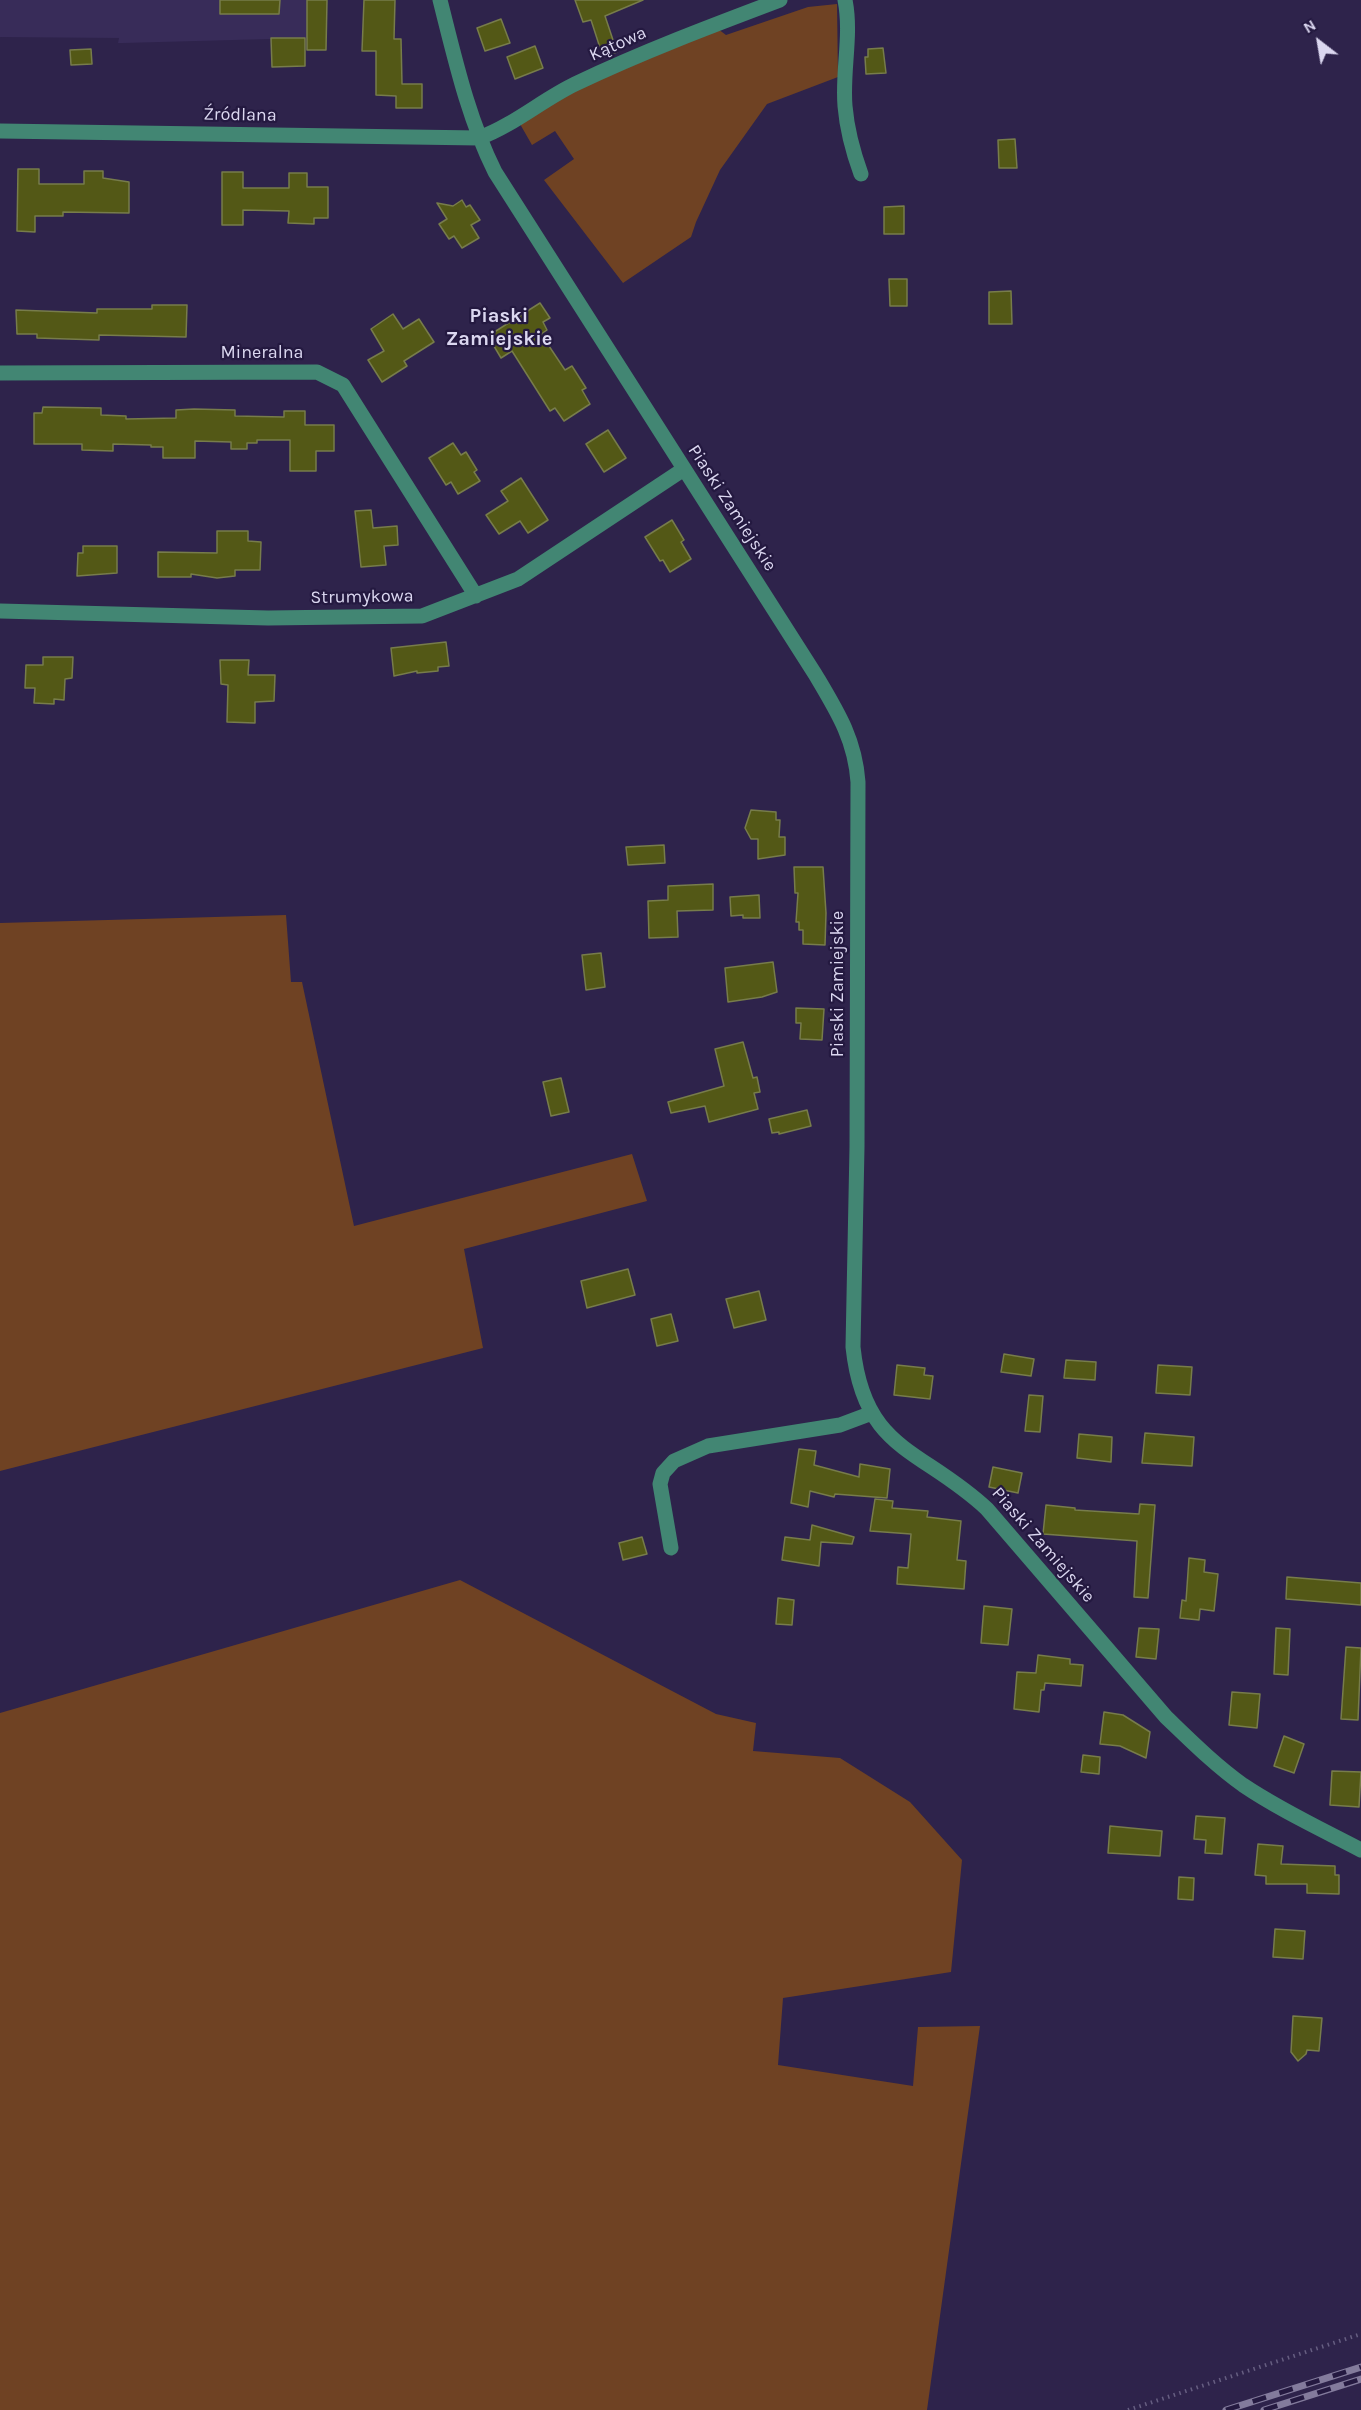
<!DOCTYPE html>
<meta charset="utf-8">
<style>
body{margin:0}
#map{position:relative;width:1361px;height:2410px;overflow:hidden;background:#2e234b;font-family:Karla,sans-serif}
canvas{display:block}
.north{position:absolute;left:1289px;top:12px;width:60px;height:60px;-webkit-text-stroke:4px #241940;paint-order:stroke;rotate:329deg;font-size:16px;font-weight:700;line-height:24px;text-align:center;color:#dbd7f0}
.north::after{content:'';display:block;margin:auto;width:21px;height:27px;background:#dbd7f0;clip-path:polygon(50% 0,100% 100%,50% 72%,0 100%)}
</style>
<div id="map">
<canvas width="1361" height="2410"></canvas>
<div class="north">N</div>
</div>
<script>
const c = document.querySelector('canvas').getContext('2d');
c.lineJoin = 'round';
function fillPath(path, color) { c.fillStyle = color; c.fill(path, 'evenodd'); }
function stroke(path, color, width, dash) { c.strokeStyle = color; c.lineWidth = width; c.lineCap = dash ? 'butt' : 'round'; c.setLineDash(dash || []); c.stroke(path); }
function write(font, color, halo, rows, align = 'center') {
  c.font = font + ' Karla,sans-serif'; c.lineWidth = 4.5; c.setLineDash([]); c.textBaseline = 'middle'; c.strokeStyle = halo; c.fillStyle = color; for (const [text, x, y, turn = 0] of rows) {
    c.save(); c.translate(x, y); c.rotate((+turn || 0) * Math.PI / 180); c.textAlign = isNaN(turn) ? turn : align; if (halo) c.strokeText(text, 0, 0); c.fillText(text, 0, 0); c.restore();
  }
}
const built = new Path2D(`
 M0,0H307V38L123,43H118L119,38L0,37Z`);
const green = new Path2D(`
 M837,4L838,77L767,104L720,170L696,222L691,237L623,283L544,180L574,159L555,131L532,145L520,124L575,90L718,29L726,35L808,7Z
 M286,915L291,982H302L354,1226L632,1154L647,1201L464,1249L483,1348L0,1471V923Z
 M460,1580L716,1714L756,1723L753,1751L840,1758L910,1802L962,1860L951,1972L783,1998L778,2065L913,2086L918,2027L980,2026L927,2410H0V1713Z`);
const building = new Path2D(`
 M220,0H280L279,14H220Z
 M307,0H327L326,50H307Z
 M364,0H395L394,39H401L402,84H422V108H396V96L376,95V51H362Z
 M575,0H643L605,16L617,52L603,57L591,20L583,22Z
 M501,19L510,43L485,51L477,28Z
 M271,38H305V66L272,67Z
 M535,46L543,68L515,79L507,57Z
 M883,48L886,73L866,74L865,57H868V49Z
 M91,49L92,64L71,65L70,50Z
 M1015,139L1017,168H999L998,140Z
 M18,169H39V184H84V171H103V178L129,182V213L63,212V216H35V232L17,231Z
 M222,172H243V188H289V173H307V187H328V218H314V224L288,223L289,211L243,210V225H222Z
 M462,200L466,207L470,205L480,220L471,225L479,238L462,248L454,236L449,239L439,224L447,219L437,203L453,206Z
 M904,206V234H884V207Z
 M889,279H907V306H890Z
 M1011,291L1012,324H989V292Z
 M540,303L550,318L543,322L547,330L541,334L565,370L572,366L586,388L582,390L590,404L564,421L555,408L550,411L512,351L501,358L488,336Z
 M152,305H187L186,337L99,335V340L37,338V334H17L16,310L97,313V309H152Z
 M393,314L403,329L419,319L434,342L404,361L407,366L382,382L368,360L384,351L371,329Z
 M43,407L101,408V415L126,416V419L176,418V410L194,409L235,410V416L284,417V411H305V425H334V451H316V471H290V440H257V443H247V449H231V442L195,441V458H163V447H151V445L113,444V451L82,450V444H34V413H42Z
 M608,430L626,458L604,472L586,444Z
 M453,443L461,455L466,452L477,470L474,472L480,481L458,494L451,482L446,485L429,458Z
 M521,478L548,520L528,533L520,521L499,534L486,515L508,501L501,491Z
 M371,510L373,528L397,526L398,545L384,546L386,565L361,567L355,511Z
 M672,520L684,540L681,542L691,559L670,572L663,560L660,561L645,537Z
 M217,531H248V541L261,542L260,570H235V576L217,578L191,574V577H158V552L217,553Z
 M83,546H117V573L77,576L78,553H83Z
 M446,642L449,666L438,667V671L417,673V671L394,676L391,648Z
 M43,657H73L72,678L65,679L64,700L54,699V704L34,703L35,688H25L26,665H43Z
 M220,660H249L248,675H275L274,701L255,702V723L227,722L228,685L221,684Z
 M751,810L776,812V820H780L779,837H785V855L758,859V839H751L745,828Z
 M664,845L665,863L628,865L626,847Z
 M794,867H823L826,913L825,945L803,944V930H799V922H796L798,893H795Z
 M713,884V910L677,911L678,937L649,938L648,901L668,900V886Z
 M759,895L760,918H743V915L731,916L730,897Z
 M601,953L605,987L586,990L582,955Z
 M773,962L777,992L762,997L728,1002L725,968Z
 M796,1008L824,1009L822,1040L800,1039L801,1023H796Z
 M743,1042L753,1078L757,1077L760,1092L754,1093L758,1109L709,1122L705,1106L671,1113L668,1102L724,1086L715,1049Z
 M561,1078L569,1112L551,1116L543,1082Z
 M807,1110L811,1126L779,1134V1132L772,1133L769,1119Z
 M628,1269L635,1295L587,1308L581,1281Z
 M759,1291L766,1320L734,1328L726,1299Z
 M671,1314L678,1341L657,1346L651,1319Z
 M1004,1354L1034,1359L1031,1376L1001,1372Z
 M1066,1360L1096,1362L1095,1380L1064,1378Z
 M897,1365L925,1368L924,1375L933,1376L930,1399L894,1395Z
 M1158,1365L1192,1367L1190,1395L1156,1393Z
 M1029,1395L1043,1396L1040,1432L1025,1431Z
 M1145,1433L1194,1437L1192,1466L1142,1463Z
 M1079,1434L1112,1437L1111,1462L1077,1458Z
 M799,1449L816,1451L814,1465L859,1477L860,1464L890,1469L887,1498L835,1494L834,1497L810,1491L808,1507L791,1503Z
 M993,1467L1022,1473L1018,1493L989,1487Z
 M875,1499L893,1501L892,1508L928,1511L927,1517L961,1521L957,1560L966,1561L964,1589L897,1584L898,1567L908,1568L911,1534L870,1531Z
 M1140,1504L1155,1505L1148,1598L1134,1597L1137,1541L1043,1534L1046,1505L1075,1508V1510L1139,1514Z
 M812,1525L854,1537L852,1544L821,1542L819,1566L782,1560L785,1537L810,1540Z
 M642,1537L647,1554L623,1560L619,1543Z
 M1189,1558L1205,1560L1204,1572L1218,1574L1214,1611L1200,1609L1199,1620L1180,1618L1182,1600L1186,1601Z
 M1287,1577L1361,1583V1605L1286,1599Z
 M778,1598L794,1600L792,1625L776,1624Z
 M984,1606L1012,1609L1008,1645L981,1643Z
 M1139,1628L1159,1629L1156,1659L1136,1657Z
 M1276,1628L1290,1629L1288,1675L1274,1674Z
 M1346,1647L1361,1648L1358,1720L1341,1719Z
 M1038,1655L1070,1659V1664L1083,1665L1081,1686L1045,1683L1044,1690H1041L1039,1712L1014,1709L1017,1672L1036,1673Z
 M1232,1692L1260,1694L1257,1728L1229,1725Z
 M1104,1712L1123,1715L1150,1732L1146,1758L1120,1746L1100,1744Z
 M1284,1736L1304,1744L1294,1773L1274,1766Z
 M1083,1755L1100,1757L1099,1774L1081,1772Z
 M1332,1771L1361,1772L1359,1807L1330,1805Z
 M1196,1816L1225,1818L1222,1854L1205,1853L1206,1840L1194,1839Z
 M1110,1826L1162,1831L1160,1856L1108,1853Z
 M1258,1844L1283,1846L1281,1864L1335,1866V1875H1339V1894L1307,1893V1884H1266V1876L1255,1875Z
 M1179,1877L1194,1878L1193,1900L1178,1899Z
 M1275,1929L1305,1931L1303,1959L1273,1957Z
 M1293,2016L1322,2018L1319,2051L1307,2050L1306,2054L1298,2061L1291,2052Z`);
const path = new Path2D(`
 M1128,2410L1361,2334`);
const minor = new Path2D(`
 M440,0C455,59 468,118 495,172L815,674C837,711 855,739 858,782L857,1147L853,1347C864,1452 922,1448 987,1509L1166,1717C1191,1741 1215,1765 1243,1785C1280,1810 1321,1829 1361,1850
 M845,0C852,35 842,71 845,106C847,130 853,152 861,174
 M0,131L479,138C514,125 542,100 575,84C642,52 711,26 780,0
 M0,373L317,372L343,385L476,596
 M0,611L268,618L422,616L518,579L684,469
 M671,1548L660,1484L663,1473L674,1461L708,1446L840,1425L872,1413`);
const rail = new Path2D(`
 M1226,2410L1361,2367
 M1264,2410L1361,2379`);
const streetNames = [
 ["Kątowa",618,44,-24],
 ["Źródlana",240,115,1],
 ["Mineralna",262,353],
 ["Piaski Zamiejskie",732,508,57],
 ["Strumykowa",362,597,-1],
 ["Piaski Zamiejskie",838,984,-90],
 ["Piaski Zamiejskie",1043,1545,49]
];
const neighbourhoodNames = [
 ["Piaski",499,316],
 ["Zamiejskie",499,339]
];
fillPath(built, '#382c59');
fillPath(green, '#6f4223');
fillPath(building, '#535816');
stroke(building, '#777c4b', 1.5);
stroke(path, '#665e81', 4, [1.5, 4.5]);
stroke(minor, '#428673', 15);
stroke(rail, '#837b9c', 7);
stroke(rail, '#241940', 4.5, [14]);
write('18px', '#dbd7f0', '#241940', streetNames);
write('bold 20px', '#dbd7f0', '#241940', neighbourhoodNames);
</script>
